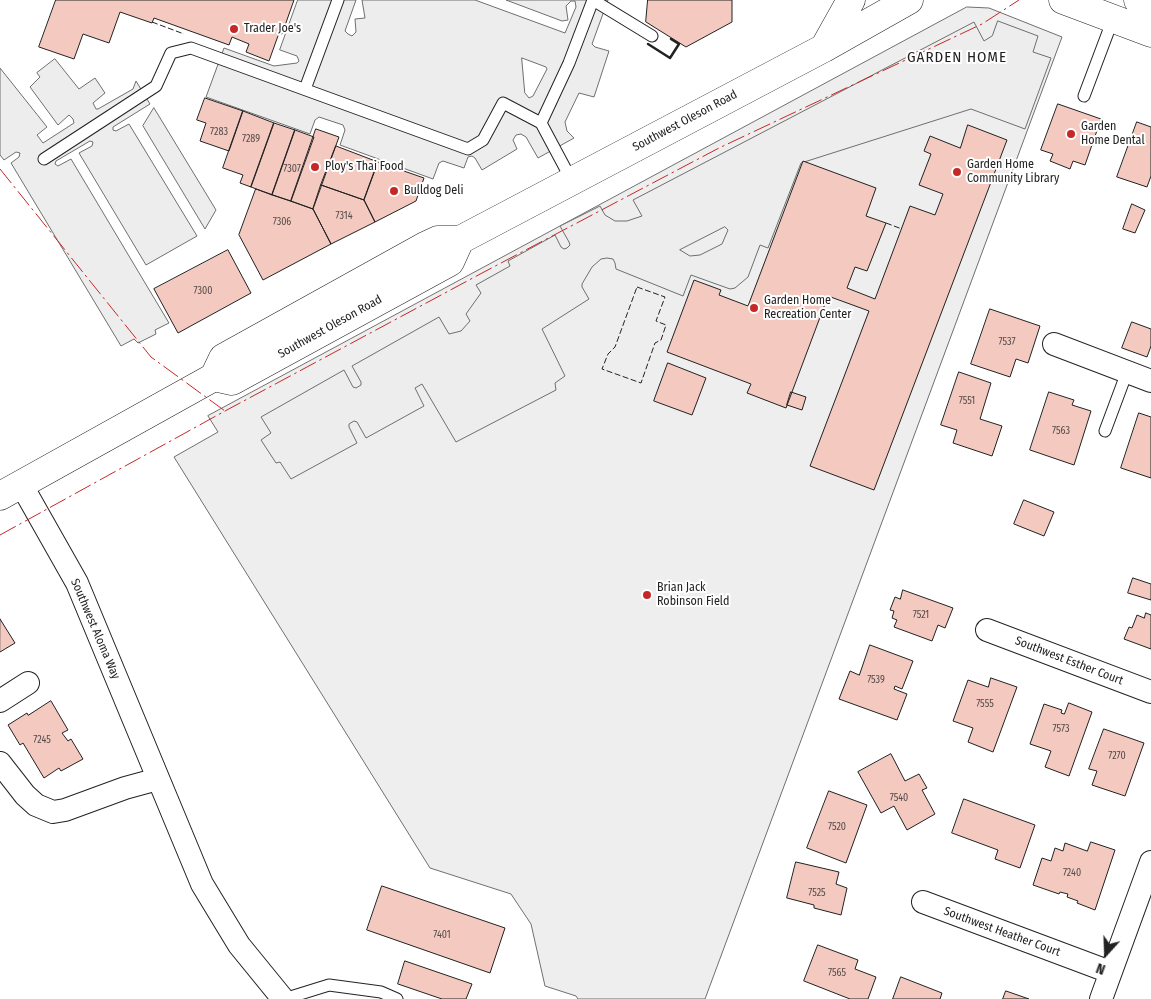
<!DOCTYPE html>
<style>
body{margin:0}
#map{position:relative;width:1151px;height:999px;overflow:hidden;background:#fff;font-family:"Fira Sans Condensed",sans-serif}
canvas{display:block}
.north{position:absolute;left:1081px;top:929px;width:50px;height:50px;-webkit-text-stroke:4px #fff;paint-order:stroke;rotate:200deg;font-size:14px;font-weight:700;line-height:20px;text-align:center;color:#222}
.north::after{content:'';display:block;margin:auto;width:18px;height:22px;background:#222;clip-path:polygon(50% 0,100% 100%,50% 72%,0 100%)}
</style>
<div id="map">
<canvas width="1151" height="999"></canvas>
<div class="north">N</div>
</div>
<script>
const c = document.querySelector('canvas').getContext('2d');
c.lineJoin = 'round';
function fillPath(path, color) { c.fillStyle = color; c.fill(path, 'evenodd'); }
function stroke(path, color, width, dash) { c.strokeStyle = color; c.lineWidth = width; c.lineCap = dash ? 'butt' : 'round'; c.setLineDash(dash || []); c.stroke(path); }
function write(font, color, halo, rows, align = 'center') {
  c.font = font + ' "Fira Sans Condensed",sans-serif'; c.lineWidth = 4; c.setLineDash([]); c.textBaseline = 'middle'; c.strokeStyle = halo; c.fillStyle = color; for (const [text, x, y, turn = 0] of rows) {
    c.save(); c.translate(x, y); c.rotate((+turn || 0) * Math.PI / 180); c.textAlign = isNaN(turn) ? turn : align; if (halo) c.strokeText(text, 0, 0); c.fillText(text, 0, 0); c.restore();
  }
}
const green = new Path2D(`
 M967,7L989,8L1062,37L705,999H578L576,996L545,986L531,924L511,894L430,868L174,457L218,432L208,416Z`);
const parking = new Path2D(`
 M298,0H356L345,31L348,34L352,36L356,32L355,19L365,18L362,0H475L565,33L576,7L575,1H571L566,6L568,20L562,21L506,0H608L592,44L595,47L609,51L594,97L579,93L565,122L567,131L574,138L538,158L526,137L521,134L516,135L513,140L517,149L482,170L475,158L472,156L468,157L464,168L443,161L439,163L433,179L340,145L345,130L343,125L319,117L315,120L310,134L206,97L224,48L274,66L297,63L299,61L297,56L280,50ZM522,58L546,67L547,69L533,96L529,98L525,93Z
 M998,21L1038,36L1033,52L1051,58L1025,129L971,109L801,163L768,248L760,245L748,277L735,288L730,289L691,275L683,296L616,269L615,263L613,259L607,258L601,259L592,267L582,284V287L589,299L542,329L565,376L555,383L556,390L456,442L422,384L415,388L424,406L366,438L357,422L354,421L349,424V427L357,443L291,479L280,462L276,463L261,440L271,433L261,417L344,370L353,387L356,388L361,385V382L352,366L439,317L449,334L461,331L470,321L466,314L481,293L476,285L510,266L508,261L555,235L561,247L564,249L567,248L570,245L569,242L560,226L600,206L605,215L615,221H627L642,216L633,200L974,22L984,41L992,36ZM725,227L728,230L722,244L700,255L690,256L680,250Z
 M55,59L79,89L95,78L105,93L93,103L96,109H98L133,89L136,81L150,104L113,127V130L116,131L129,124L197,236L146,265L79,153L92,146L93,142L90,141L56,161L55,164L58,166L71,159L169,323L155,330L156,334L138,343L134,339L121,346L11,163L19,157L20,153L16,152L4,160L0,155V68L47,127L37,135L43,143L74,123L73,119L69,115L58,125L30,87L40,77L37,73Z
 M154,108L216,210L205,229L143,126Z`);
const building = new Path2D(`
 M56,0H294L282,34L279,33L269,61L246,52L249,44L232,37L229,45L154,18L152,23L120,12L109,43L83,34L74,59L39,47Z
 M648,0H732V22L686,47L646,22Z
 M205,98L243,111L229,151L200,141L206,123L197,120Z
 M1058,104L1101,119L1085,165L1073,161L1070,169L1050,161L1053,154L1041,150Z
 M243,111L274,123L251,187L240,183L243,175L223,168Z
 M1137,122L1151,127V176L1147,187L1117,177Z
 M274,123L295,130L272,195L251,187Z
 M968,125L1007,140L874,490L810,466L869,311L828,296L786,408L747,393L751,384L667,352L694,280L721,290L719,295L748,306L803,161L876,188L866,216L886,223L867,271L855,267L847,288L875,299L910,206L935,215L943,194L919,185L931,154L924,151L930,136L960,148Z
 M316,129L339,137L313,209L291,201Z
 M295,130L314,137L291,201L272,195Z
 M336,146L378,162L364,200L321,185Z
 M378,162L424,178L416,201L375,222L364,200Z
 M321,185L364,200L375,222L331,244L313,209Z
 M256,189L313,209L331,244L263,280L239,235Z
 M1132,204L1145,210L1135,233L1123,229Z
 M228,250L251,293L178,333L154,289Z
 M990,309L1040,326L1028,363L1016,359L1010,377L971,364Z
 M1132,322L1151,329V346L1147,357L1122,348Z
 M668,363L706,378L692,415L654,401Z
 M959,372L991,383L980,419L1002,426L992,456L953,443L957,430L941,425Z
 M791,392L806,397L802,410L787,405Z
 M1049,392L1074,400L1072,405L1091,411L1074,465L1030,450Z
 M1139,413L1151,417V478L1121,468Z
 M1024,500L1054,512L1044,536L1014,524Z
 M1133,578L1151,584V600L1128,593Z
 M903,590L953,608L945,628L938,625L932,641L894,627L897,620L892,618L894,611L890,610L895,597L900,599Z
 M1146,613L1151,615V649L1124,639L1129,627L1132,628L1137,615L1144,618Z
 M0,619L15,643L0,652Z
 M870,645L913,661L902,689L895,686L894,689L907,694L897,720L839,699L850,671L859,675Z
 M991,678L1017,687L993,752L968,742L973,728L953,721L968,680L988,687Z
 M51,701L68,730L62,733L68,741L71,739L83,759L61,771L59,768L44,778L23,743L20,745L8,725L27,713L28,715Z
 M1069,703L1092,712L1069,776L1045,767L1051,751L1030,744L1044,704L1062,710L1061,713L1064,714Z
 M1104,729L1144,743L1125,796L1092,785L1097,771L1089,769Z
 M891,754L905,781L919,774L927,788L922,790L935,814L907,830L894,806L881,813L858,772Z
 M829,791L867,805L846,863L807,848Z
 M964,799L1035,825L1020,868L995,859L998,850L952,833Z
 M1091,842L1115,850L1095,910L1077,903L1078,901L1067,897L1068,894L1060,892L1059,894L1033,885L1042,858L1051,861L1055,848L1063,851L1065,843L1087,851Z
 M796,862L839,872L836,884L847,888L841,915L814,908V905L787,898Z
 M382,886L505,928L490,973L367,930Z
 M818,945L858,960L855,969L876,977L868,999H850L804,981Z
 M405,961L472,984L466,999H442L398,984Z
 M901,977L942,993L940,999H893Z
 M1006,991L1029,999H1003Z`);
const lane = new Path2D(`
 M593,0L652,36
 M305,89L338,0
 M1084,96L1113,19
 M541,123L569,63L593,0
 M44,159L156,86L171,53L191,48L468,149L483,140L503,103L541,123L572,181
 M1105,431L1127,372
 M284,999L329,985L381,992L397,999`);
const street = new Path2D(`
 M1054,344L1151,381
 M21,484L77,583L202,884L239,945L283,999
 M987,630L1151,692
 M0,701L28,683
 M0,763L25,795L36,805L53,812L65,810L125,788L158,779
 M923,902L1110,972
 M1101,999L1151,862`);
const secondary = new Path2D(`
 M1063,0L1151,33
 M1138,0L1151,11
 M824,48L851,0
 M214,377L232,381L450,262L460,240
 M0,496L214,377L223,358L425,246L438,240H460L824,48L909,0`);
const fence = new Path2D(`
 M152,22L184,34
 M886,223L902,229
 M637,287L665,297L656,321L666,325L661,340L655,343L641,383L602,369L608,354L615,347Z`);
const wall = new Path2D(`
 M648,44L670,58L679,44L671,39`);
const power = new Path2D(`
 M0,169L151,357L225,411
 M0,535L225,411L484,272L719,148L982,24L1019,0`);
const markers = [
 [234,29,5,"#c62828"],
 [1071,134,5,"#c62828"],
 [315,167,5,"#c62828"],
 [957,172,5,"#c62828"],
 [394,191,5,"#c62828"],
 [754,308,5,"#c62828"],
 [647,595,5,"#c62828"]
];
const numberNames = [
 ["7283",219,132],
 ["7289",251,139],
 ["7307",292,169],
 ["7314",344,216],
 ["7306",282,222],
 ["7300",203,291],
 ["7537",1007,342],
 ["7551",967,401],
 ["7563",1061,431],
 ["7521",921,615],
 ["7539",876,680],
 ["7555",985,704],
 ["7573",1061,729],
 ["7245",42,740],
 ["7270",1117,756],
 ["7540",899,798],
 ["7520",837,827],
 ["7240",1072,873],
 ["7525",817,893],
 ["7401",442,935],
 ["7565",837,973]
];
const poiNames = [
 ["Trader Joe's",244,29],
 ["Garden",1081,127],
 ["Home Dental",1081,141],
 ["Garden Home",967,165],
 ["Community Library",967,179],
 ["Ploy's Thai Food",325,167],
 ["Bulldog Deli",404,191],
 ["Garden Home",764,301],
 ["Recreation Center",764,315],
 ["Brian Jack",657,588],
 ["Robinson Field",657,602]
];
const streetNames = [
 ["Southwest Oleson Road",685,121,-28],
 ["Southwest Oleson Road",330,327,-29],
 ["Southwest Aloma Way",95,629,67],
 ["Southwest Esther Court",1069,661,21],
 ["Southwest Heather Court",1002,932,20]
];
const quarterNames = [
 ["GARDEN HOME",957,58]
];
fillPath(green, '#eee');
stroke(green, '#6f6f6f', 1);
fillPath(parking, '#ededed');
stroke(parking, '#6f6f6f', 1);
fillPath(building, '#f3c9c0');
stroke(building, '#222', 1);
stroke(lane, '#222', 13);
stroke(street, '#222', 24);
stroke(secondary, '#222', 29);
stroke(lane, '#fff', 11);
stroke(street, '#fff', 22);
stroke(secondary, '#fff', 28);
stroke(fence, '#222', 1, [6, 2.5]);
stroke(wall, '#222', 2.5);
stroke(power, '#c62828', 1, [18, 4, 2.5, 4]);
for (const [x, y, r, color] of markers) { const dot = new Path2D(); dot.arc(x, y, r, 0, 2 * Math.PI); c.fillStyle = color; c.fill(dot); stroke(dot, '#fff', 2); }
write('10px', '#564c4a', null, numberNames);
write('12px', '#222', '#fff', poiNames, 'left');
write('12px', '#222', '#fff', streetNames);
c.letterSpacing = '1px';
write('15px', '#222', '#fff', quarterNames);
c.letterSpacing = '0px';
</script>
